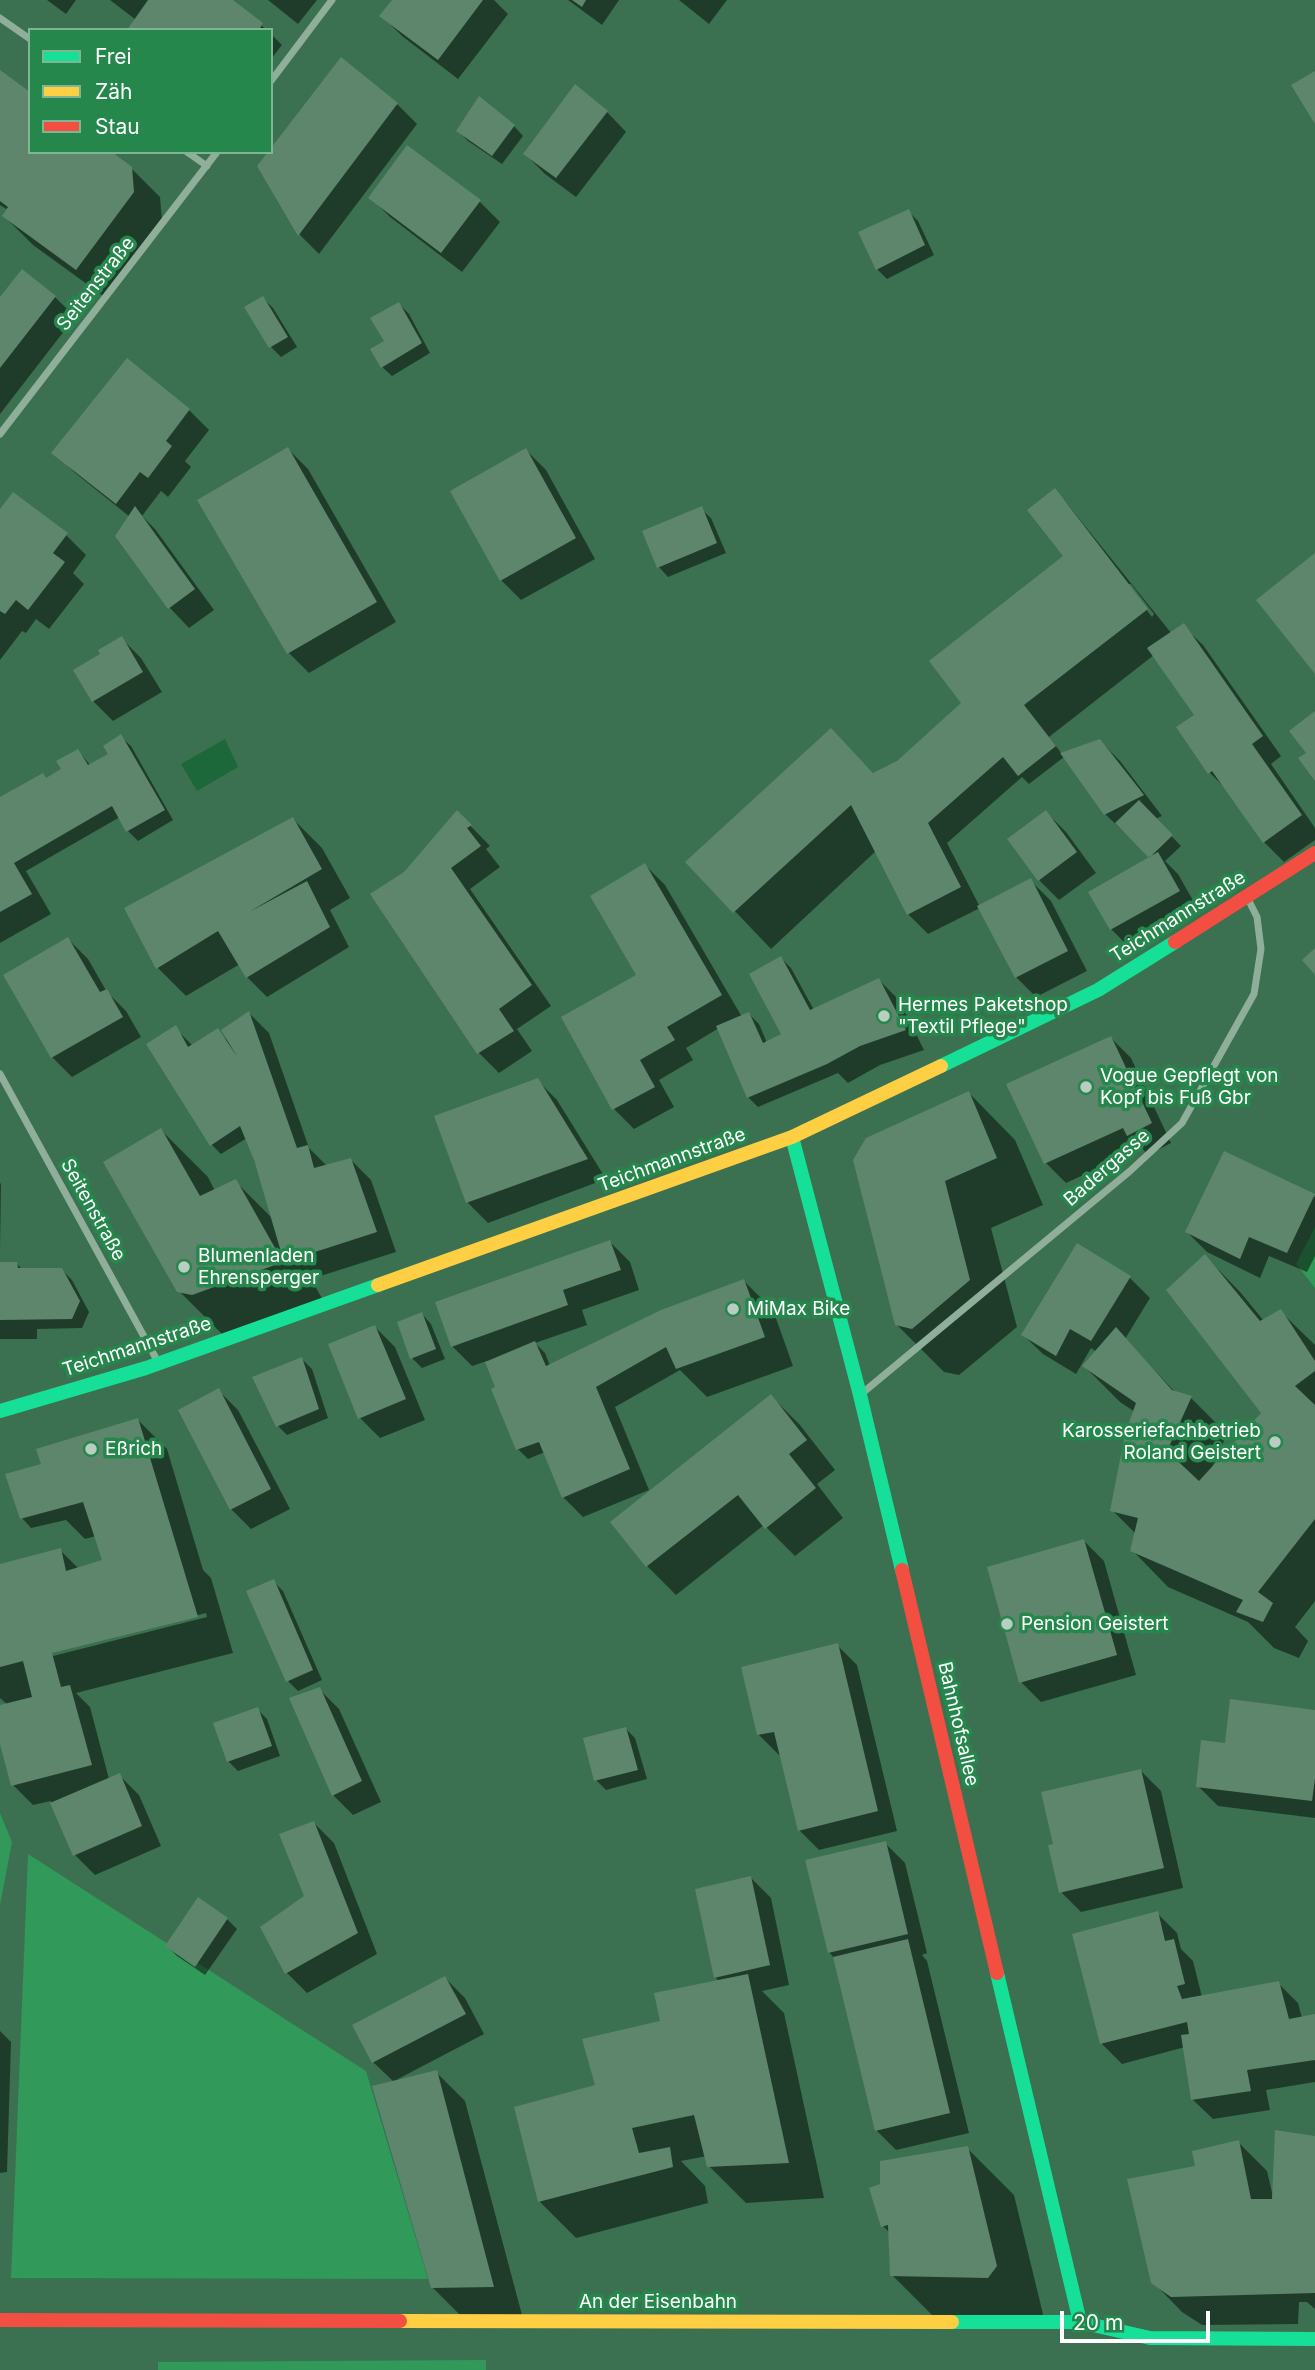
<!DOCTYPE html>
<meta charset="utf-8">
<style>
body{margin:0}
#map{position:relative;width:1315px;height:2370px;overflow:hidden;background:#3b7150;font-family:Inter,sans-serif}
canvas{display:block}
.legend{position:absolute;left:28px;top:28px;width:245px;height:126px;box-sizing:border-box;background:#25874c;border:2px solid #7cb794;margin:0;padding:9px 12px;list-style:none;font-size:21px;color:#fff}
.legend li{display:flex;align-items:center;gap:14px;height:35px}
.legend b{width:35px;border:2px solid #7cb794}
.scale{position:absolute;left:1060px;top:2311px;width:150px;height:32px;box-sizing:border-box;border:4px solid #fff;border-top:0;padding-left:9px;font-size:21px;line-height:24px;white-space:nowrap;color:#fff;-webkit-text-stroke:5px #25874c;paint-order:stroke}
</style>
<div id="map">
<canvas width="1315" height="2370"></canvas>
<ul class="legend">
<li><b style="height:9px;background:#16e098"></b>Frei</li>
<li><b style="height:9px;background:#ffcf43"></b>Zäh</li>
<li><b style="height:9px;background:#f24e42"></b>Stau</li>
</ul>
<div class="scale">20 m</div>
</div>
<script>
const c = document.querySelector('canvas').getContext('2d');
c.lineJoin = 'round';
function fillPath(path, color) { c.fillStyle = color; c.fill(path, 'evenodd'); }
function stroke(path, color, width, dash) { c.strokeStyle = color; c.lineWidth = width; c.lineCap = dash ? 'butt' : 'round'; c.setLineDash(dash || []); c.stroke(path); }
function write(font, color, halo, rows, align = 'center') {
  c.font = font + ' Inter,sans-serif'; c.lineWidth = 7; c.setLineDash([]); c.textBaseline = 'middle'; c.strokeStyle = halo; c.fillStyle = color; for (const [text, x, y, turn = 0] of rows) {
    c.save(); c.translate(x, y); c.rotate((+turn || 0) * Math.PI / 180); c.textAlign = isNaN(turn) ? turn : align; if (halo) c.strokeText(text, 0, 0); c.fillText(text, 0, 0); c.restore();
  }
}
const green = new Path2D(`
 M1315,1227V1288L1296,1264Z
 M0,1813L12,1842L0,1905Z
 M28,1854L366,2071L428,2279L11,2278Z
 M486,2360V2370H158V2362Z`);
const water = new Path2D(`
 M225,739L238,767L197,791L181,764Z`);
const shadow = new Path2D(`
 M47,0H76L66,14Z
 M110,0H230L267,30H129L136,20Z
 M268,0H317L298,24Z
 M394,0H494L508,14L458,79L402,36L382,16Z
 M568,0H619L602,25Z
 M679,0H727L709,24Z
 M271,34L282,45L271,59Z
 M0,72L30,152L131,168L160,197L162,221L106,298L33,245L4,216L8,210L0,205Z
 M397,104L417,124L319,254L300,235L259,166L271,152Z
 M607,112L626,132L576,197L545,174L525,154Z
 M514,126L523,136L502,164L468,141L458,131Z
 M407,147L480,202L500,222L462,272L390,217L370,197Z
 M908,211L918,221L934,255L887,279L877,269Z
 M55,297L75,317L0,414V300Z
 M263,298L273,308L297,347L281,357L271,347L247,308Z
 M399,304L409,314L430,353L392,376L382,367L386,342Z
 M127,361L189,410L209,430L185,461L191,467L168,497L161,491L142,516L155,529L214,610L189,628L170,608L117,536L130,517L74,472L54,452Z
 M288,449L308,469L396,622L309,673L289,653L199,500Z
 M526,450L546,470L595,559L521,600L501,580Z
 M1064,500L1172,634L1183,626L1203,645L1281,756L1271,764L1315,828V840L1284,862L1264,842L1230,793L1210,773L1178,728L1196,716L1154,655L1049,737L1062,754L1100,741L1120,761L1162,816L1155,819L1181,846L1165,861L1178,874L1199,911L1131,949L1111,929L1090,893L1151,858L1105,814L1064,757L1029,784L1022,777L947,843L980,907L1031,881L1051,901L1087,971L1036,997L1016,977L980,908L928,934L908,914L876,851L771,949L688,862L831,730L874,774L898,762L961,705L1065,557ZM1126,584H1131L1154,614L1152,617Z
 M701,509L711,518L726,553L668,577L659,567Z
 M0,511L66,535L86,555L73,573L84,584L49,629L36,619L26,633L22,631L0,660Z
 M121,638L141,658L162,692L113,721L93,701Z
 M121,737L131,746L173,820L138,841L128,831L120,817L26,871L51,914L0,943V799L47,779L63,770L78,751L91,766L110,755Z
 M457,812L490,846L486,849L500,867L470,889L551,1006L517,1029L532,1051L499,1073L479,1053L406,873Z
 M1046,812L1066,832L1096,873L1059,900L1039,880Z
 M293,819L322,848L350,898L330,910L349,947L267,997L247,977L240,964L186,996L157,967Z
 M645,865L665,885L742,1017L749,1014L759,1024L767,1043L783,1035L781,958L791,968L814,1010L879,980L899,1000L924,1050L880,1065L848,1083L838,1073L758,1107L748,1097L719,1028L686,1048L693,1060L659,1080L674,1107L634,1129L614,1109L564,1018L638,976Z
 M68,939L88,959L107,992L126,1011L141,1037L72,1077L52,1057Z
 M249,1013L269,1033L309,1148L327,1166L351,1160L371,1180L396,1252L311,1279L328,1309L226,1338L179,1291L161,1130L208,1177L215,1191L235,1181L273,1219L247,1138L221,1154L212,1145L175,1028L193,1046L217,1030L228,1041Z
 M1111,1038L1131,1058L1171,1143L1148,1155L1142,1148L1066,1183L1046,1163L1009,1085Z
 M537,1080L557,1100L606,1179L488,1223L468,1203L436,1117Z
 M969,1093L1015,1140L1043,1205L991,1228L1017,1327L959,1375L944,1372L897,1325Z
 M1224,1153L1315,1197V1256L1307,1272L1269,1256L1260,1278L1207,1252L1187,1232Z
 M0,1183L1,1184L0,1250Z
 M610,1242L630,1262L639,1290L582,1310L587,1325L535,1343L545,1353L550,1366L744,1281L773,1310L793,1366L707,1397L680,1370L615,1407L649,1490L583,1517L563,1497L545,1452L528,1459L518,1449L494,1389L497,1387L487,1361L472,1366L452,1346Z
 M1078,1246L1130,1278L1150,1298L1125,1339L1176,1393L1191,1398L1227,1434L1211,1470L1264,1413L1205,1256L1241,1293L1264,1321L1280,1311L1315,1345V1601L1295,1627L1308,1641L1299,1658L1274,1648L1248,1622L1168,1587L1132,1550L1136,1534L1112,1510L1135,1412L1120,1402L1084,1366L1097,1352L1091,1348L1076,1374L1043,1354L1023,1335Z
 M0,1264H17L23,1270H62L72,1280L89,1312L82,1328L37,1329V1339H0Z
 M422,1314L431,1324L445,1359L422,1368L412,1358Z
 M375,1327L395,1347L425,1420L380,1438L360,1418Z
 M302,1359L312,1369L328,1418L287,1435L278,1426Z
 M218,1390L238,1410L290,1509L251,1529L231,1509Z
 M771,1396L800,1425L835,1470L817,1484L843,1518L795,1556L764,1525L676,1595L647,1566L612,1522Z
 M138,1420L167,1449L203,1570L211,1578L233,1653L76,1693L90,1707L109,1779L119,1775L139,1795L161,1846L95,1875L75,1855L51,1801L33,1805L13,1785L0,1737V1707L8,1705L0,1698V1566L60,1550L79,1569L105,1561L96,1536L85,1539L66,1520L31,1528L22,1518L40,1466ZM206,1613L207,1617L53,1656L50,1653Z
 M1084,1541L1104,1561L1136,1675L1041,1702L1021,1682Z
 M273,1581L283,1591L322,1680L298,1691L288,1681Z
 M837,1645L857,1665L897,1831L819,1850L799,1830L781,1754L779,1755L759,1735Z
 M319,1689L339,1709L381,1802L353,1815L333,1795Z
 M257,1709L267,1719L280,1756L238,1771L228,1761Z
 M1315,1711V1818L1218,1806L1198,1786L1226,1745Z
 M626,1729L635,1738L647,1779L606,1790L596,1780Z
 M1141,1771L1161,1791L1183,1888L1081,1912L1061,1892L1055,1845Z
 M314,1823L334,1843L377,1954L307,1993L287,1973L262,1927L306,1897Z
 M885,1843L905,1863L927,1953L922,1955L927,1961L969,2133L896,2150L876,2130L834,1958L829,1952Z
 M751,1878L771,1898L789,1985L762,1991L784,2013L824,2198L746,2203L709,2166L707,2156L681,2161L705,2186L708,2203L576,2238L540,2202L597,2086L662,2023L720,1982L715,1977Z
 M1157,1913L1177,1933L1181,1949L1193,1961L1202,1997L1278,1983L1298,2003L1302,2018L1315,2016V2082L1266,2090L1270,2110L1213,2119L1192,2099L1185,2047L1122,2064L1102,2044L1074,1935Z
 M227,1919L237,1929L205,1975L177,1956L167,1946Z
 M445,1978L465,1998L484,2034L396,2080L436,2072L465,2101L522,2315L461,2316L432,2287L394,2082L373,2062Z
 M0,2031L11,2042L7,2172L0,2173Z
 M1315,2139V2309L1307,2302H1299L1298,2324L1202,2325L1182,2312L1153,2282L1197,2167L1238,2142L1267,2171L1273,2197Z
 M967,2148L1014,2195L1043,2314L1035,2324L939,2322L892,2275L890,2233L883,2226Z`);
const building = new Path2D(`
 M148,0H233L263,23L259,30H127Z
 M392,0H483L438,60L379,16Z
 M572,0H586L582,7Z
 M341,57L398,103L298,236L257,166L268,152H271V148Z
 M0,70L30,92V152H112L132,167L134,192L76,270L2,216L8,207L0,201Z
 M1315,71V124L1291,85Z
 M575,84L608,111L556,178L523,154Z
 M479,96L515,125L492,156L456,131Z
 M407,145L481,200L441,253L368,198Z
 M909,209L925,245L876,270L858,232Z
 M22,269L56,296L0,368V297Z
 M263,296L288,337L269,348L244,307Z
 M399,302L422,343L381,368L370,349L384,341L370,318Z
 M127,358L190,409L166,441L172,446L148,478L140,472L116,504L51,453Z
 M288,447L377,602L287,654L197,500Z
 M526,448L576,538L500,581L450,491Z
 M1055,488L1148,609L1024,705L1056,746L1018,776L1003,757L928,823L961,887L907,915L851,805L733,913L685,862L831,728L873,773L897,761L961,703L929,661L1063,556L1027,510Z
 M13,492L68,533L53,553L65,562L28,610L16,600L5,614L0,611V509Z
 M135,506L195,589L168,609L115,536Z
 M702,506L717,543L657,568L642,531Z
 M1315,553V674L1256,600Z
 M1184,623L1263,736L1252,744L1302,815L1263,843L1212,771L1208,774L1176,727L1194,715L1147,648Z
 M122,636L143,672L92,702L73,670L100,654L98,650Z
 M1315,711V781L1298,758L1306,753L1289,731Z
 M121,734L165,810L126,832L112,806L14,863L32,894L0,912V797L43,773L46,778L61,769L56,761L78,749L88,765L108,754L103,746Z
 M1100,739L1144,795L1104,815L1060,753Z
 M1139,800L1173,835L1149,858L1115,823Z
 M457,810L472,825L467,828L481,846L451,868L532,985L499,1009L514,1031L477,1054L370,894L404,872Z
 M1046,810L1077,852L1038,881L1007,839Z
 M293,817L322,869L249,912L307,881L330,927L246,978L218,931L156,969L124,908Z
 M1158,852L1180,891L1110,930L1088,892Z
 M645,863L722,995L667,1027L675,1040L640,1060L655,1087L612,1110L561,1017L636,975L590,896Z
 M1031,878L1068,951L1015,978L977,906Z
 M68,937L100,992L107,989L123,1017L51,1058L3,975Z
 M1315,948V975L1302,960Z
 M781,956L810,1010L879,978L906,1030L860,1046L827,1064L747,1098L716,1026L749,1012L763,1043L781,1034L749,974Z
 M249,1011L297,1148L308,1145L314,1168L351,1158L377,1232L284,1262L254,1160L240,1126L210,1146L146,1044L176,1025L188,1047L218,1028L238,1058L221,1030Z
 M1111,1036L1152,1123L1127,1136L1123,1128L1044,1164L1006,1084Z
 M538,1078L588,1159L466,1203L434,1116Z
 M969,1091L997,1158L945,1181L970,1280L912,1329L895,1325L853,1160L866,1138Z
 M161,1128L200,1196L236,1179L283,1262L192,1295L177,1292L103,1162Z
 M1224,1151L1315,1194L1287,1253L1249,1237L1240,1259L1185,1232Z
 M610,1240L621,1270L563,1290L568,1305L451,1347L435,1302Z
 M1077,1243L1131,1276L1091,1341L1070,1329L1056,1356L1021,1335Z
 M1205,1254L1260,1321L1281,1309L1315,1361V1371L1295,1386L1315,1405V1519L1258,1592L1273,1603L1263,1622L1236,1612L1243,1600L1130,1551L1138,1518L1110,1511L1125,1434L1136,1403L1082,1366L1116,1327L1172,1390L1192,1396L1167,1451L1199,1481L1261,1413L1166,1290Z
 M0,1262H17L18,1268H62L80,1301L72,1319L0,1320Z
 M744,1279L765,1337L676,1369L666,1347L596,1387L630,1469L562,1498L539,1442L516,1450L491,1389L495,1387L485,1362L535,1341L546,1366L661,1310Z
 M422,1312L436,1349L410,1359L397,1322Z
 M375,1325L406,1399L358,1419L328,1344Z
 M302,1357L319,1409L276,1427L252,1377Z
 M219,1388L271,1489L230,1510L178,1410Z
 M771,1394L807,1440L789,1454L816,1488L765,1529L738,1495L646,1567L610,1522Z
 M138,1418L198,1617L52,1653L61,1687L70,1685L92,1765L11,1786L0,1744V1705L32,1697L23,1661L0,1667V1564L61,1548L66,1571L102,1560L83,1502L20,1519L5,1474L41,1464L36,1449Z
 M1084,1539L1117,1655L1019,1683L987,1567Z
 M274,1579L313,1670L286,1682L246,1591Z
 M838,1643L878,1811L798,1831L774,1732L757,1735L741,1667Z
 M320,1687L362,1781L332,1796L289,1698Z
 M1230,1699L1315,1710V1778L1312,1801L1196,1787L1201,1740L1225,1743Z
 M258,1707L272,1746L227,1762L213,1723Z
 M626,1727L638,1770L594,1781L583,1738Z
 M1141,1769L1164,1868L1059,1893L1048,1845L1053,1844L1041,1792Z
 M120,1773L142,1826L73,1856L50,1803Z
 M314,1821L358,1933L285,1974L260,1927L304,1896L279,1834Z
 M886,1841L908,1934L828,1953L805,1860Z
 M751,1876L770,1965L714,1978L695,1889Z
 M198,1897L228,1918L195,1967L165,1946Z
 M1158,1911L1165,1941L1174,1939L1185,1984L1177,1986L1182,1999L1279,1981L1289,2019L1315,2014V2060L1247,2070L1251,2091L1191,2100L1181,2035L1189,2034L1187,2022L1100,2044L1072,1934Z
 M908,1939L950,2113L875,2131L833,1957Z
 M748,1974L789,2163L707,2167L694,2115L632,2128L639,2153L670,2147L673,2167L538,2202L514,2107L595,2085L582,2039L660,2021L654,1993Z
 M445,1976L466,2014L372,2063L352,2025Z
 M437,2070L494,2287L431,2288L372,2086Z
 M1275,2130L1315,2136V2293L1171,2297L1151,2283L1127,2179L1195,2166L1192,2151L1239,2140L1251,2199H1272Z
 M968,2146L997,2266L988,2278L890,2276L888,2225L881,2227L869,2188L880,2184V2161Z`);
const street = new Path2D(`
 M0,18L30,39
 M271,81L332,0
 M187,152L207,166
 M0,434L217,152
 M0,1074L158,1362
 M860,1395L1130,1171L1182,1123L1254,994L1261,949L1257,917L1247,897`);
const fast = new Path2D(`
 M941,1066L1098,990L1175,942
 M792,1137L860,1395L902,1570
 M0,1411L146,1368L378,1285
 M997,1973L1080,2322
 M952,2322H1080L1150,2338L1315,2339`);
const slow = new Path2D(`
 M378,1285L792,1137L941,1066
 M400,2321L952,2322`);
const jam = new Path2D(`
 M1175,942L1315,853
 M902,1570L997,1973
 M0,2320L400,2321`);
const markers = [
 [884,1016,7,"#bacdc2"],
 [1086,1087,7,"#bacdc2"],
 [184,1267,7,"#bacdc2"],
 [733,1309,7,"#bacdc2"],
 [1275,1442,7,"#bacdc2"],
 [91,1449,7,"#bacdc2"],
 [1007,1624,7,"#bacdc2"]
];
const streetNames = [
 ["Seitenstraße",96,284,-52],
 ["Teichmannstraße",1178,917,-32],
 ["Teichmannstraße",672,1160,-20],
 ["Badergasse",1107,1168,-41],
 ["Seitenstraße",93,1210,61],
 ["Teichmannstraße",137,1347,-18],
 ["Bahnhofsallee",958,1724,77],
 ["An der Eisenbahn",658,2302]
];
const poiNames = [
 ["Hermes Paketshop",898,1005],
 ["\"Textil Pflege\"",898,1027],
 ["Vogue Gepflegt von",1100,1076],
 ["Kopf bis Fuß Gbr",1100,1098],
 ["Blumenladen",198,1256],
 ["Ehrensperger",198,1278],
 ["MiMax Bike",747,1309],
 ["Karosseriefachbetrieb",1261,1431,"right"],
 ["Roland Geistert",1261,1453,"right"],
 ["Eßrich",105,1449],
 ["Pension Geistert",1021,1624]
];
fillPath(green, '#319959');
fillPath(water, '#1d683b');
fillPath(shadow, '#0007');
fillPath(building, '#5e866d');
stroke(street, '#8faf9b', 7);
stroke(fast, '#16e098', 14);
stroke(slow, '#ffcf43', 14);
stroke(jam, '#f24e42', 14);
for (const [x, y, r, color] of markers) { const dot = new Path2D(); dot.arc(x, y, r, 0, 2 * Math.PI); c.fillStyle = color; c.fill(dot); stroke(dot, '#25874c', 2.5); }
write('19px', '#fff', '#25874c', streetNames);
write('19px', '#fff', '#25874c', poiNames, 'left');
</script>
